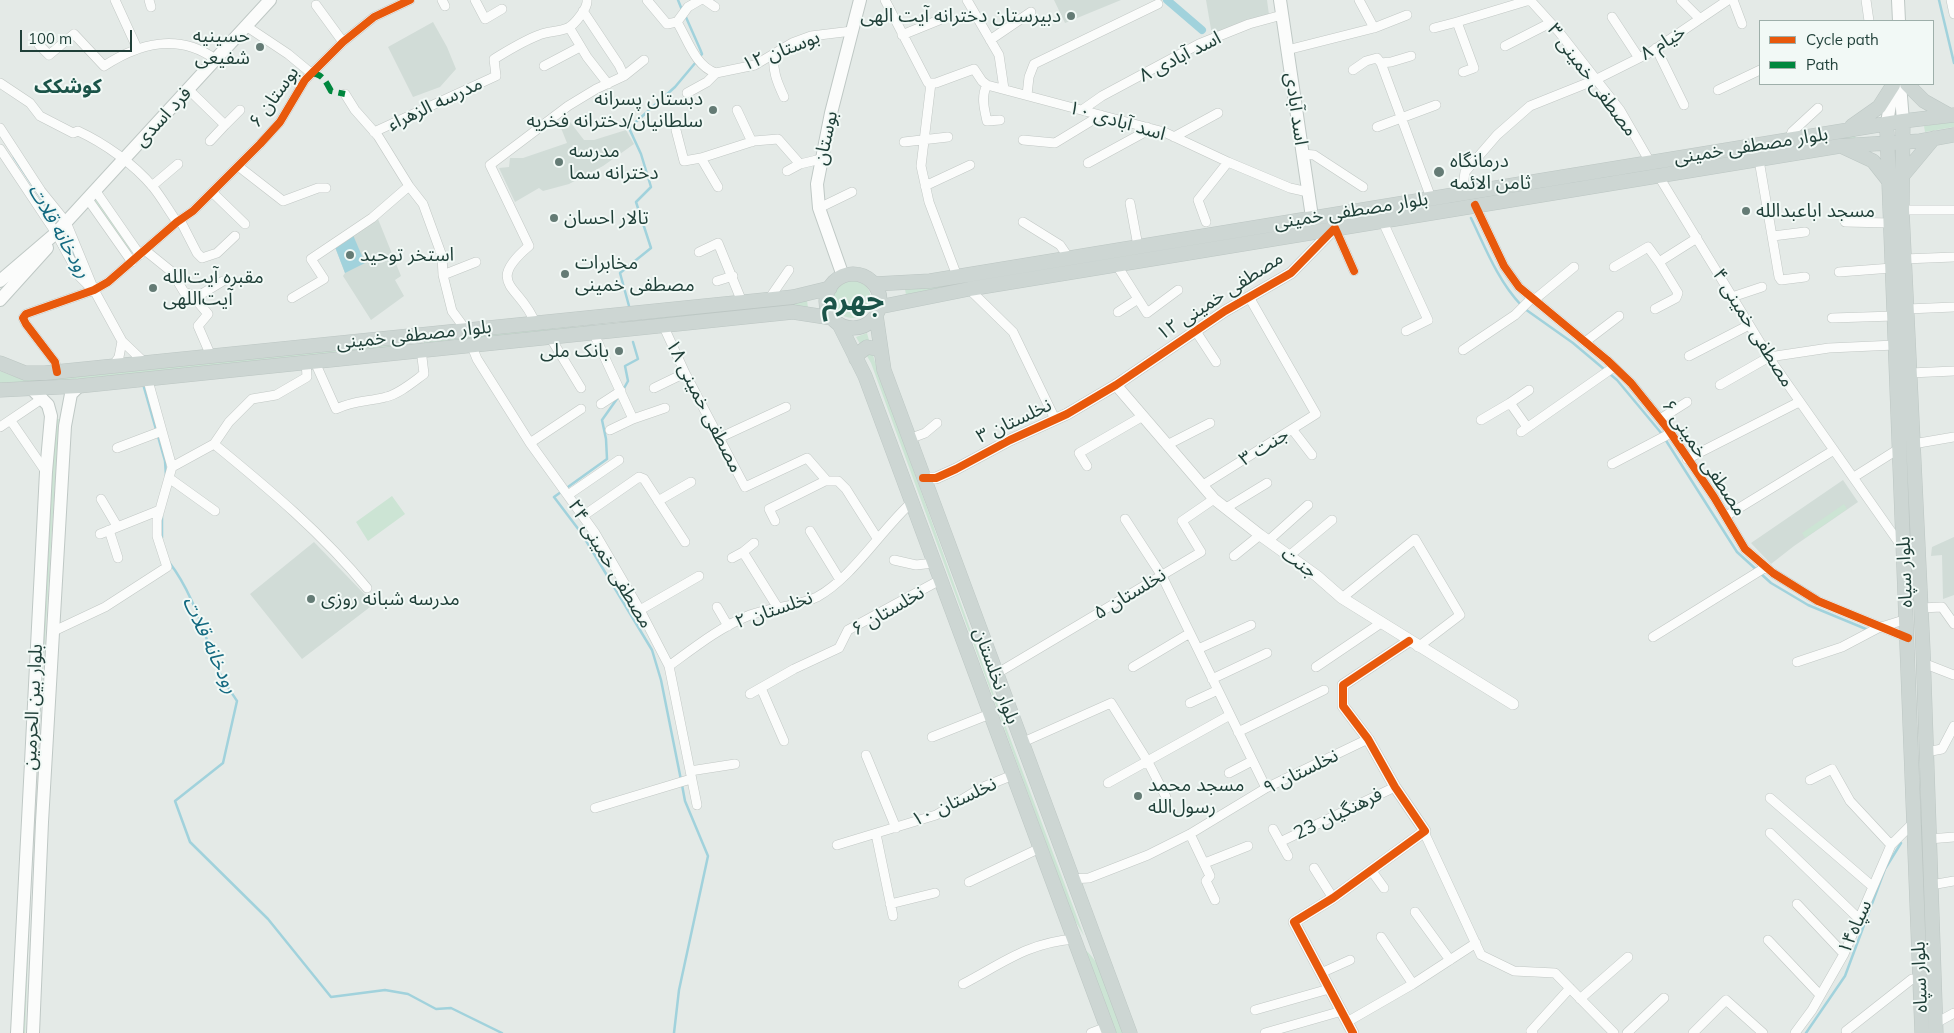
<!DOCTYPE html>
<meta charset="utf-8">
<style>
body{margin:0}
#map{position:relative;width:1954px;height:1033px;overflow:hidden;background:#e4eae7;font-family:Mulish,sans-serif}
canvas{display:block}
.legend{position:absolute;left:1759px;top:20px;width:175px;height:65px;box-sizing:border-box;background:#f2f9f6;border:1px solid #9eafaa;margin:0;padding:6px 9px;list-style:none;font-size:15px;color:#1f3f38}
.legend li{display:flex;align-items:center;gap:10px;height:25px}
.legend b{width:25px;border:1px solid #9eafaa}
.scale{position:absolute;left:20px;top:30px;width:112px;height:22px;box-sizing:border-box;border:2px solid #1f3f38;border-top:0;padding-left:6px;font-size:15px;line-height:18px;white-space:nowrap;color:#1f3f38;-webkit-text-stroke:4px #f2f9f6;paint-order:stroke}
</style>
<div id="map">
<canvas width="1954" height="1033"></canvas>
<ul class="legend">
<li><b style="height:6px;background:#e8590c"></b>Cycle path</li>
<li><b style="height:6px;background:#00873e"></b>Path</li>
</ul>
<div class="scale">100 m</div>
</div>
<script>
const c = document.querySelector('canvas').getContext('2d');
c.lineJoin = 'round';
function fillPath(path, color) { c.fillStyle = color; c.fill(path, 'evenodd'); }
function stroke(path, color, width, dash) { c.strokeStyle = color; c.lineWidth = width; c.lineCap = dash ? 'butt' : 'round'; c.setLineDash(dash || []); c.stroke(path); }
function write(font, color, halo, rows, align = 'center') {
  c.font = font + ' Mulish,"Noto Sans Arabic",sans-serif'; c.lineWidth = 4; c.setLineDash([]); c.textBaseline = 'middle'; c.strokeStyle = halo; c.fillStyle = color; for (const [text, x, y, turn = 0] of rows) {
    c.save(); c.translate(x, y); c.rotate((+turn || 0) * Math.PI / 180); c.textAlign = isNaN(turn) ? turn : align; if (halo) c.strokeText(text, 0, 0); c.fillText(text, 0, 0); c.restore();
  }
}
const built = new Path2D(`
 M1054,0H1121L1065,23Z
 M1206,0H1267L1269,15L1212,35Z
 M433,22L447,47L456,69L440,87L413,97L388,47Z
 M567,118L584,140H594L626,130L634,144L603,166L569,184L543,191L539,188L515,202L499,168L509,167L510,158H523L567,143L559,123Z
 M378,219L401,276L395,280L404,296L371,320L343,276L345,273L335,247Z
 M1843,480L1858,502L1794,546L1771,564L1751,543Z
 M1954,537V595L1943,599L1942,555L1931,556L1932,547Z
 M314,542L374,604L302,659L250,594Z`);
const green = new Path2D(`
 M1954,121V127L1925,132L1924,126Z
 M1855,132L1856,141L1570,185L1569,180Z
 M98,199L134,250L129,253L93,201Z
 M1149,249L1150,254L906,295L905,289Z
 M833 299a19 19 0 1 1 38 0a19 19 0 1 1-38 0Z
 M807,300L808,308L424,345V340L618,323Z
 M867,333L875,362L985,671L1084,936L1073,917L871,363L856,337Z
 M399,344V349L0,386V371L24,380Z
 M54,419H59L34,812Z
 M392,496L405,514L368,541L356,522Z
 M1844,504L1847,509L1805,538L1802,533Z
 M33,825L25,1033H22Z
 M1085,950C1104,963 1115,1011 1123,1033H1116Z`);
const water = new Path2D(`
 M353,235L365,263L345,273L335,247Z`);
const stream = new Path2D(`
 M678,0L682,10
 M1939,0L1954,63
 M685,15L700,49L702,54L699,57
 M14,157L59,225
 M1471,218C1485,247 1498,281 1521,305
 M62,232L79,265
 M629,306L620,273L651,248L636,202L651,187L641,154L629,128L675,87L696,62
 M1525,309L1573,343L1617,380L1662,434
 M143,384L165,461L166,476
 M623,390L628,381L625,366L638,359L633,342
 M619,396L602,420L606,439L607,459L554,497L582,534L652,650L661,680L681,780
 M1665,439L1737,552L1771,583L1808,605L1866,629
 M162,538V516
 M169,562C193,593 203,631 217,667C221,679 230,690 237,701L223,763L175,801L190,842L268,919L331,997L385,990L408,994L436,1009L451,1008L502,1033
 M674,1033L679,990L708,856L685,801L682,785
 M1806,1033L1845,976L1885,869L1901,843`);
const canal = new Path2D(`
 M1167,0L1202,30`);
const minor = new Path2D(`
 M115,0L137,48
 M149,0L151,7
 M442,0L445,6
 M475,0L485,19L502,9
 M647,0L667,24L677,22C688,40 695,66 716,73
 M705,0L715,7
 M885,0L928,83H936L974,69L982,81L987,85L1164,132L1228,162L1290,188L1308,192
 M967,0L999,55L1004,89
 M1359,0L1374,28
 M1530,0L1559,32L1620,110L1650,162
 M1681,0L1700,19
 M1733,0L1742,24
 M1866,0L1869,21
 M1951,0L1954,14
 M316,5L343,42
 M1612,17L1639,58
 M677,22L688,7L700,0
 M246,26L288,54L311,73
 M569,27L587,57L608,84
 M1434,28L1457,22
 M902,35L939,20
 M990,40L1031,12
 M39,45L49,55L74,34L104,66C139,43 179,33 215,59
 M1505,46L1550,23
 M1656,48L1684,105
 M1287,50L1374,28L1407,15
 M774,53C772,70 777,82 784,97
 M1381,63L1431,198
 M544,66L580,47
 M1353,70L1366,61L1377,58L1381,63L1391,62L1411,56
 M1463,72L1474,68L1457,22L1530,0
 M624,76L644,60
 M0,83L30,103L40,116L73,133L78,131C104,143 134,164 153,187C162,198 169,211 177,222
 M931,83L921,166L929,202L957,276
 M987,85C981,96 984,108 987,121L1000,120
 M188,89L225,125L210,141
 M1718,90L1760,70
 M687,93L707,82L716,73L755,65L792,43L811,36L852,31
 M345,94L355,110L378,136L409,186L423,204L442,256L443,275L452,311L466,330
 M1027,95L1029,77L1034,64L1158,4
 M737,110L752,142
 M1082,110L1102,96L1199,44L1249,24L1282,15
 M225,125L240,110
 M1377,127L1436,105
 M0,128L41,191L66,222L94,290L122,341L145,363
 M676,130L684,161L701,158L754,141L778,139L800,164
 M374,132L496,76L494,59C509,50 523,41 539,35C548,31 558,32 568,28C575,24 588,8 587,0
 M1174,137L1218,113
 M1023,140L1055,143L1101,115
 M1789,140L1792,132L1818,108
 M904,142L948,137
 M0,149L56,233L80,277L92,289
 M1302,154L1314,155L1363,187
 M701,158L718,187
 M1759,160L1779,277L1781,280L1805,277
 M1088,163L1143,133L1147,127
 M238,166L283,201L318,188H326
 M787,171L800,164L821,159
 M1658,175L1772,362L1902,547
 M152,186L178,164
 M925,186L970,165
 M95,190L140,255
 M212,192L245,224
 M1462,193L1465,172L1497,135L1530,106L1595,80L1651,52L1728,0
 M87,198L132,262
 M1130,203L1138,246
 M1475,205L1504,266L1519,287L1607,360L1631,383L1668,429L1714,497L1745,549L1773,573L1818,601L1908,638
 M819,208L852,192
 M1902,210H1954
 M180,220L197,253L202,258L217,253L235,236
 M1382,220L1428,320L1406,331
 M1023,222L1060,245L1069,258
 M1206,222L1198,200L1228,162
 M1845,222L1890,223
 M1335,228L1354,271
 M1773,236L1805,232
 M146,251L172,272L184,292L192,295L208,314L198,326L211,356
 M699,252L718,243L742,302
 M1904,259L1954,257
 M1116,264L1147,313L1178,290
 M1614,267L1648,247L1659,262
 M1839,272L1892,268
 M443,275L476,262
 M717,281L733,276
 M969,289L1013,332L1055,419
 M1732,297L1762,287
 M195,298L223,281
 M292,298L324,279L311,259L372,218L409,186
 M769,299L789,270
 M1534,300L1574,267
 M1655,309L1676,298L1678,293L1659,262L1697,238
 M1907,309L1954,307
 M1118,312L1138,299
 M1832,318L1894,316
 M535,323C522,286 483,285 529,246L490,165L568,106L596,89L624,76L619,65L583,11
 M663,325L685,373L745,487L807,458L827,481
 M1195,330L1216,362
 M593,332L633,419
 M550,337L581,388
 M1585,342L1619,316
 M471,344L477,359L530,443L595,533L640,610L669,666L697,805
 M1463,350L1515,315L1532,298
 M1689,356L1749,325
 M314,360L336,409C355,400 367,402 386,397C399,394 413,382 424,374L421,349
 M113,366L119,357L122,341
 M57,372L55,362L26,324L23,318L26,314L94,290L108,282L177,222L193,211L260,144L280,122L305,80L343,42L374,17L410,0
 M1910,373L1954,371
 M1720,385L1769,357L1829,348L1895,345
 M654,388L685,373
 M601,404L621,391
 M1660,419L1687,402
 M1481,420L1510,403
 M11,421L46,472
 M0,427L43,398
 M1527,427L1510,403L1529,390
 M1292,429L1312,455
 M610,430L633,419L665,408
 M1521,432L1614,367
 M719,438L786,407
 M909,439L925,433L937,423
 M530,443L581,409
 M214,444C269,489 322,533 367,588
 M1913,444L1954,437
 M1167,445L1210,423
 M117,448L162,431
 M1687,459L1799,402
 M1612,464L1671,433
 M1087,466L1079,453L1143,416
 M172,467L214,444L229,422L252,399L276,395L307,377L306,361
 M1854,477L1900,448
 M169,478L215,511
 M1203,485L1316,414L1249,297
 M568,495L619,460
 M101,499L117,526
 M658,501L691,482
 M1226,508L1267,483
 M583,516L639,477L644,479L685,542
 M1726,516L1834,450
 M1125,519L1162,576L1266,788
 M775,521L769,509L825,481H838L846,489L877,538
 M109,530L118,558
 M810,531L840,580
 M100,534L160,510
 M1268,541L1308,505
 M743,552L754,543
 M1234,556L1260,535
 M1289,556L1332,520
 M732,558L743,552L778,608
 M894,560L916,565L934,563
 M1342,598L1415,539L1460,615L1418,647
 M717,607L728,626
 M1921,608L1942,607L1954,624
 M640,610L699,576
 M54,631L105,607L167,567L157,536V520L172,467L147,377
 M1653,637L1766,567
 M1198,649L1251,625
 M1797,662L1842,647L1878,628L1907,619
 M1923,663L1954,675
 M669,666C695,647 720,627 750,615C771,607 797,607 817,597C852,578 881,530 912,502
 M1133,667L1190,633
 M1316,667L1381,623
 M996,674L1201,552L1182,521L1214,499
 M1212,679L1267,653
 M761,688L784,741
 M750,694L794,669L839,648L848,630L940,580
 M1190,703L1218,690
 M1238,732L1324,690
 M932,737L990,714
 M1021,743L1111,703L1148,762L1166,797
 M1926,752L1942,749L1954,726
 M866,755L896,828
 M690,771L735,764
 M1229,773L1252,761
 M1810,780L1832,769L1850,801L1891,845
 M1108,783L1230,715
 M1770,798L1872,886
 M595,808L691,779
 M1273,829L1288,856
 M1424,832L1481,955L1514,971L1555,973L1614,1033
 M1770,833L1858,918
 M876,834L893,916
 M1190,834L1210,876L1206,881L1215,900
 M1929,839L1954,837
 M1280,842L1395,787
 M837,845L936,815L981,788L1013,775
 M1205,863L1248,846
 M1314,868L1333,898
 M1371,870L1384,888
 M1071,879L1089,878L1148,855L1190,834L1266,788L1368,739
 M969,882L1040,848
 M1931,885L1954,881
 M890,904L935,893
 M1797,904L1844,954
 M1415,912L1450,960
 M1381,937L1413,984
 M1768,940L1820,995
 M1321,973L1350,960
 M963,984C1003,963 1027,943 1074,939
 M1580,999L1628,957
 M1255,1010L1329,989
 M1347,1022L1413,984L1476,943
 M1936,1023L1954,1013
 M1846,1031L1912,979L1920,981
 M1091,1033L1107,1027
 M1265,1033L1342,1011
 M1533,1033L1531,1031L1570,988
 M1627,1033L1664,998
 M1693,1033L1726,1000L1763,1033
 M1795,1033L1812,1010L1844,954L1891,845L1914,822`);
const tertiary = new Path2D(`
 M1116,385L1214,499L1260,535L1317,576L1342,598L1513,704
 M923,478H936L956,469L1010,440L1067,414L1116,385L1225,311L1291,273L1335,228
 M1353,1033L1294,922L1333,898L1425,831L1395,787L1368,739L1343,706V685L1409,641`);
const secondary = new Path2D(`
 M1280,0L1312,217
 M1898,0L1899,21
 M1900,84L1903,121
 M1887,123L1893,86
 M843,276L819,208L817,184L831,113L860,0
 M0,281L56,233L270,0
 M0,300L47,248
 M17,1033L46,472L51,416L48,405L31,388
 M33,1033L42,822L65,426L71,394L79,386`);
const primary = new Path2D(`
 M1907,84L1924,101L1949,115
 M1903,121L1902,210L1923,650L1936,1033
 M1852,126L1879,107L1893,85
 M1887,132L1922,1033
 M1843,147L1873,161L1888,180
 M1904,174L1934,138
 M826 301a27 27 0 1 1 54 0a27 27 0 1 1-54 0Z
 M874,284L930,281L1903,121L1954,115
 M879,307L969,289L1840,146L1920,141L1954,135
 M876,315L884,370L1130,1033
 M839,324L865,376L1109,1033
 M856,359L858,354L867,347L877,349L881,352
 M0,363L25,373H45L793,297L830,288
 M0,390L79,386L793,312L832,318`);
const quiet = new Path2D(`
 M311,73C323,74 326,82 331,91L345,94`);
const cycleway = new Path2D(`
 M1475,205L1504,266L1519,287L1607,360L1631,383L1668,429L1714,497L1745,549L1773,573L1818,601L1908,638
 M57,372L55,362L26,324L23,318L26,314L94,290L108,282L177,222L193,211L260,144L280,122L305,80L343,42L374,17L410,0
 M923,478H936L956,469L1010,440L1067,414L1116,385L1225,311L1291,273L1335,228L1354,271
 M1353,1033L1294,922L1333,898L1425,831L1395,787L1368,739L1343,706V685L1409,641`);
const markers = [
 [1071,16,5,"#647b75"],
 [260,47,5,"#647b75"],
 [713,110,5,"#647b75"],
 [559,162,5,"#647b75"],
 [1439,172,6,"#647b75"],
 [1746,211,5,"#647b75"],
 [554,218,5,"#647b75"],
 [350,255,5,"#647b75"],
 [565,274,5,"#647b75"],
 [153,288,5,"#647b75"],
 [619,351,5,"#647b75"],
 [311,599,5,"#647b75"],
 [1138,796,5,"#647b75"]
];
const poiNames = [
 ["دبیرستان دخترانه آیت الهی",1061,16,"right"],
 ["حسینیه",250,36,"right"],
 ["شفیعی",250,58,"right"],
 ["دبستان پسرانه",703,99,"right"],
 ["سلطانیان/دخترانه فخریه",703,121,"right"],
 ["مدرسه",569,151],
 ["دخترانه سما",569,173],
 ["درمانگاه",1450,161],
 ["ثامن الائمه",1450,183],
 ["مسجد اباعبدالله",1756,211],
 ["تالار احسان",564,218],
 ["استخر توحید",360,255],
 ["مخابرات",575,263],
 ["مصطفی خمینی",575,285],
 ["مقبره آیت‌الله",163,277],
 ["آیت‌اللهی",163,299],
 ["بانک ملی",609,351,"right"],
 ["مدرسه شبانه روزی",321,599],
 ["مسجد محمد",1148,785],
 ["رسول‌الله",1148,807]
];
const streetNames = [
 ["خیام ۸",1663,43,-31],
 ["۱۲ بوستان",781,51,-21],
 ["اسد آبادی ۸",1180,57,-27],
 ["مصطفی خمینی ۳",1592,80,53],
 ["بوستان ۶",274,97,-54],
 ["مدرسه الزهراء",435,104,-25],
 ["اسد آبادی",1296,109,82],
 ["فرد اسدی",163,117,-47],
 ["اسد آبادی ۱۰",1117,121,16],
 ["بوستان",826,138,-78],
 ["بلوار مصطفی خمینی",1751,146,-9],
 ["بلوار مصطفی خمینی",1351,211,-9],
 ["مصطفی خمینی ۱۲",1220,296,-33],
 ["مصطفی خمینی ۴",1753,328,58],
 ["بلوار مصطفی خمینی",414,335,-6],
 ["مصطفی خمینی ۱۸",704,406,63],
 ["نخلستان ۳",1014,421,-25],
 ["جنت ۳",1264,447,-32],
 ["مصطفی خمینی ۶",1704,458,56],
 ["جنت",1299,563,36],
 ["مصطفی خمینی ۲۴",610,564,59],
 ["بلوار سپاه",1905,572,-92],
 ["نخلستان ۵",1130,594,-31],
 ["نخلستان ۲",774,610,-19],
 ["نخلستان ۶",888,611,-30],
 ["بلوار نخلستان",996,676,70],
 ["بلوار بین الحرمین",33,707,-87],
 ["نخلستان ۹",1301,772,-26],
 ["نخلستان ۱۰",954,802,-25],
 ["فرهنگیان 23",1338,814,-26],
 ["سپاه۱۴",1855,927,-66],
 ["بلوار سپاه",1920,977,-92]
];
const neighbourhoodNames = [
 ["کوشکک",68,87]
];
const waterNames = [
 ["رودخانه قلات",59,231,60],
 ["رودخانه قلات",210,645,65]
];
const townNames = [
 ["جهرم",853,301]
];
fillPath(built, '#d1dcd7');
fillPath(green, '#cce4d4');
fillPath(water, '#a1d2dc');
stroke(stream, '#a1d2dc', 2.5);
stroke(canal, '#a1d2dc', 8);
stroke(minor, '#c1c7c4', 10);
stroke(tertiary, '#c1c7c4', 12);
stroke(secondary, '#bfc8c5', 14);
stroke(primary, '#bcc6c3', 15);
stroke(minor, '#fbfcfb', 9);
stroke(tertiary, '#fbfcfb', 11);
stroke(secondary, '#fbfcfb', 12);
stroke(primary, '#cdd6d3', 14);
stroke(quiet, '#00873e', 6, [12, 6]);
stroke(cycleway, '#e8590c', 8);
for (const [x, y, r, color] of markers) { const dot = new Path2D(); dot.arc(x, y, r, 0, 2 * Math.PI); c.fillStyle = color; c.fill(dot); stroke(dot, '#f2f9f6', 2); }
write('19px', '#1f3f38', '#f2f9f6', poiNames, 'left');
write('19px', '#1f3f38', '#f2f9f6', streetNames);
write('bold 20px', '#1a5348', '#f2f9f6', neighbourhoodNames);
write('italic 20px', '#146a81', '#f2f9f6', waterNames);
write('bold 29px', '#1a5348', '#f2f9f6', townNames);
</script>
